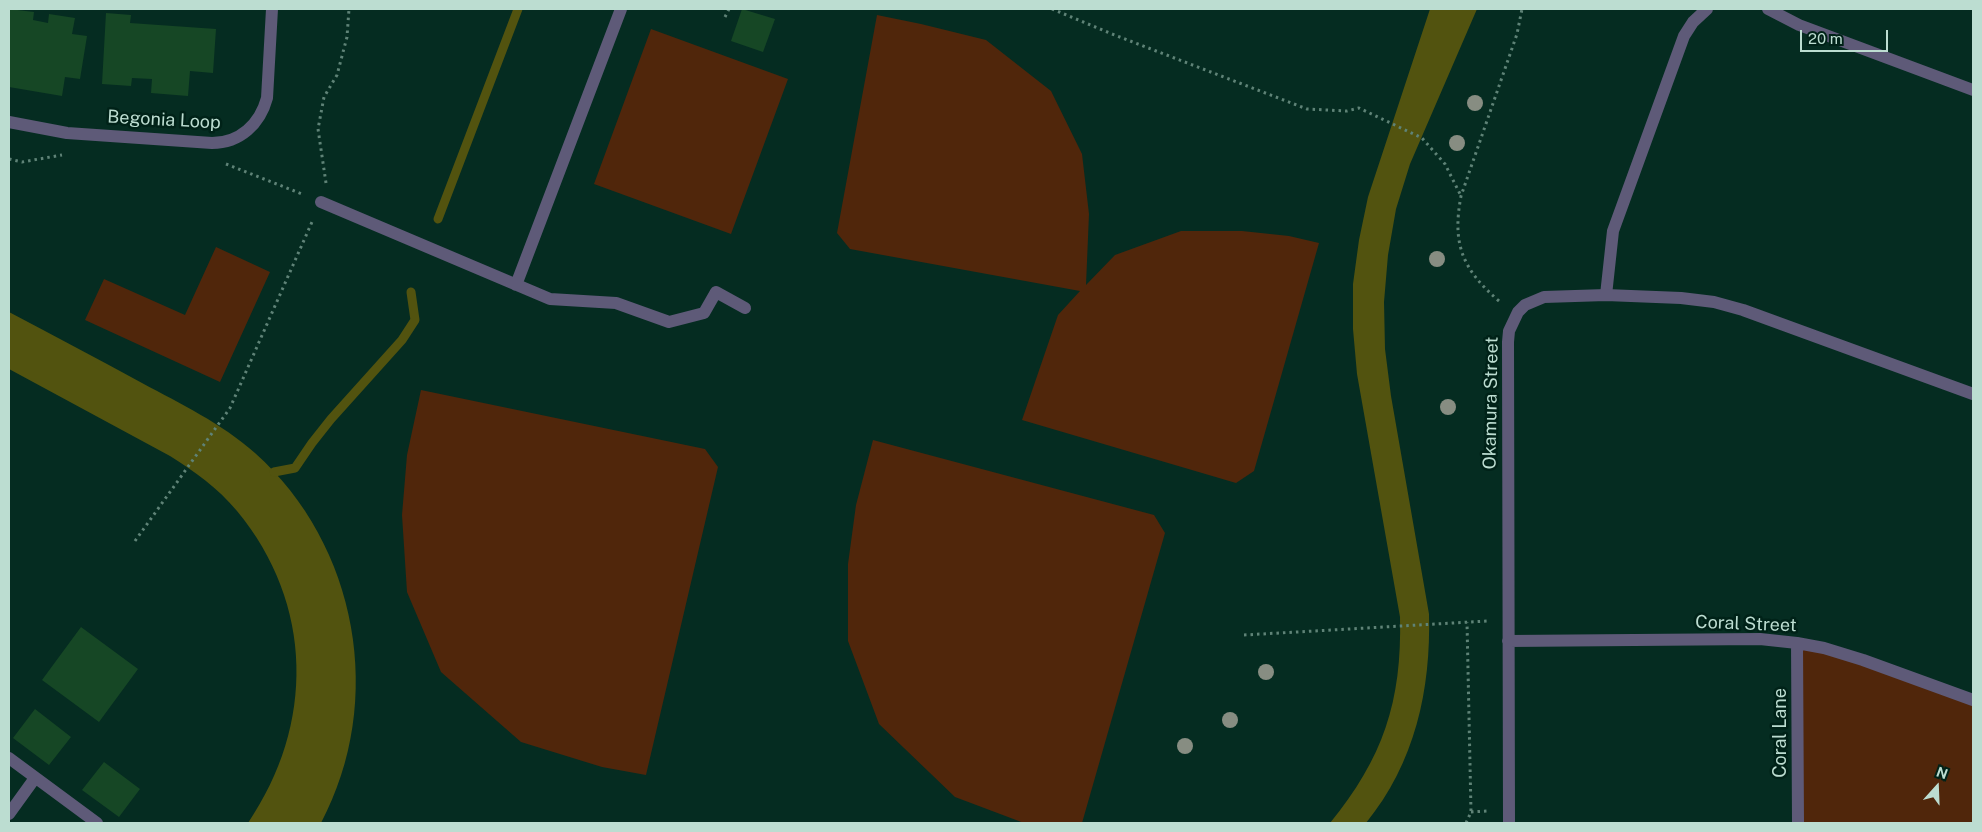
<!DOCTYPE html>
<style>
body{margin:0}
#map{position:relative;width:1982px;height:832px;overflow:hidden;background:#052c21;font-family:"Public Sans",sans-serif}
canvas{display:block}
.frame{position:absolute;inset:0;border:10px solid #bcddd1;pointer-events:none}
.north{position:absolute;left:1912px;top:762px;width:50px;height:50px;-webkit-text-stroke:4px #002218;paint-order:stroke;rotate:20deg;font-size:14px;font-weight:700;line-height:20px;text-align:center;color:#bcddd1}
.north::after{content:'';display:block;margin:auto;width:18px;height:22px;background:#bcddd1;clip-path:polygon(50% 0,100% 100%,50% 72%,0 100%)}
.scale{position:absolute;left:1800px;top:30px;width:88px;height:22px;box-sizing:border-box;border:2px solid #bcddd1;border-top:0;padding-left:6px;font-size:15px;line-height:18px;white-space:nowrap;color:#bcddd1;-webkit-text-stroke:4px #002218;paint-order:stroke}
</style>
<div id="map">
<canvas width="1982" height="832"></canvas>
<div class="frame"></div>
<div class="north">N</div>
<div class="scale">20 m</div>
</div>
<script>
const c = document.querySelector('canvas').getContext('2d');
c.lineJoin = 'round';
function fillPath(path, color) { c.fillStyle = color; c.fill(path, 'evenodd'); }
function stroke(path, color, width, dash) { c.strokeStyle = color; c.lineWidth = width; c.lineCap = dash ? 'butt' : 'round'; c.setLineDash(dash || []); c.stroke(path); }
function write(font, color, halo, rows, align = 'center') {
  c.font = font + ' "Public Sans",sans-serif'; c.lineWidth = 5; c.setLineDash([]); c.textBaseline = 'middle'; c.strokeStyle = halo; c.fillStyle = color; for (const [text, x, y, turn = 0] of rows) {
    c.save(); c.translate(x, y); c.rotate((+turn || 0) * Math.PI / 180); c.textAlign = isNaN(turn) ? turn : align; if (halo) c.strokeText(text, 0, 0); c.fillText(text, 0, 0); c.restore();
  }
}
const green = new Path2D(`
 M877,15L921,24L986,40L1051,91L1082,154L1089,214L1086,285L1115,255L1181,231H1242L1289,236L1319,243L1254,471L1236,483L1022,420L1058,315L1080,291L850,249L837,233Z
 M651,29L788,79L731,234L594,184Z
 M216,247L270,272L220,382L85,320L104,279L185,315Z
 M421,390L705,449L718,467L646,775L602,767L521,742L441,672L407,592L402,515L407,455Z
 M873,440L1154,515L1165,533L1082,823H1024L955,797L879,724L848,641V564L856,505Z
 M1797,643L1973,700V823H1798Z`);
const water = new Path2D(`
 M1430,9H1477L1410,164L1396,209L1388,255L1384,302L1385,349L1391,396L1429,614C1431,690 1415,763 1366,823H1330C1383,758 1402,702 1400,617L1357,374L1353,329V284L1359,240L1368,197Z
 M9,312C53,335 98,359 142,383C181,404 221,423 255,453C358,545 386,701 321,823H248C315,725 314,604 237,511C218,488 194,471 170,456L9,369Z`);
const stream = new Path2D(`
 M438,219L518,9
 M274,472L295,468L312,443L331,419L402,340L415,320L411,292`);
const building = new Path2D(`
 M9,9L34,12L33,20L48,23L49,14L75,18L72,34L87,36L80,79L65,77L62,96L9,87Z
 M742,9L775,19L763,52L731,41Z
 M106,13L131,15L130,23L216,29L213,73L190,71L188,96L151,93L152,79L132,78L131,86L102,84Z
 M81,627L138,669L99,722L42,680Z
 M35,709L71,737L49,765L13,738Z
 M104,762L140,789L119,817L82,790Z`);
const path = new Path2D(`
 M1052,9L1112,34L1307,109L1347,111L1359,108L1422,138L1445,164L1461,196
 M725,17L729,9
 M9,159L22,162L62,155
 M226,164L302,194
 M326,183L318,129L324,97L337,75L347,37L349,9
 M1499,301C1462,269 1452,244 1461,196L1517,34L1522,9
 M135,541L230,408L312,222
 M1244,635L1488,621
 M1471,812L1487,811
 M1466,823L1471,812L1467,622`);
const service = new Path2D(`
 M321,202L550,299L616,303L669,322L704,313L716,292L745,308
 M516,285L621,9
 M1606,295L1613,231L1684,36L1693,22L1707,9
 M9,758L97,823
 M9,814L35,778`);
const minor = new Path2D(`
 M1768,9L1799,25L1973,90
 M9,122L67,133L212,143C240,143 260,124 267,98L272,9
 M1508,641L1760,639L1797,643L1824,648L1863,660L1973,700
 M1797,643L1798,823
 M1509,823L1508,342L1509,331L1518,312L1525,305L1544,297L1606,295L1681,298L1714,302L1743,310L1973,394`);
const trees = [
 [1475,103],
 [1457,143],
 [1437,259],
 [1448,407],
 [1266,672],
 [1230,720],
 [1185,746]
];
const streetNames = [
 ["Begonia Loop",164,120,3],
 ["Okamura Street",1491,403,-89],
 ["Coral Street",1746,624,2],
 ["Coral Lane",1780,733,-90]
];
fillPath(green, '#50260b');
fillPath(water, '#52530f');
stroke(stream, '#52530f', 9);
fillPath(building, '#164725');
stroke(path, '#5f8377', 3, [2.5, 4]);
stroke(service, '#5e5a78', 12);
stroke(minor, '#5e5a78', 12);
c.fillStyle = '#878d82';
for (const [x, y] of trees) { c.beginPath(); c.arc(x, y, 8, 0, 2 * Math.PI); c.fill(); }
write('18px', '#bcddd1', '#002218', streetNames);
</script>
